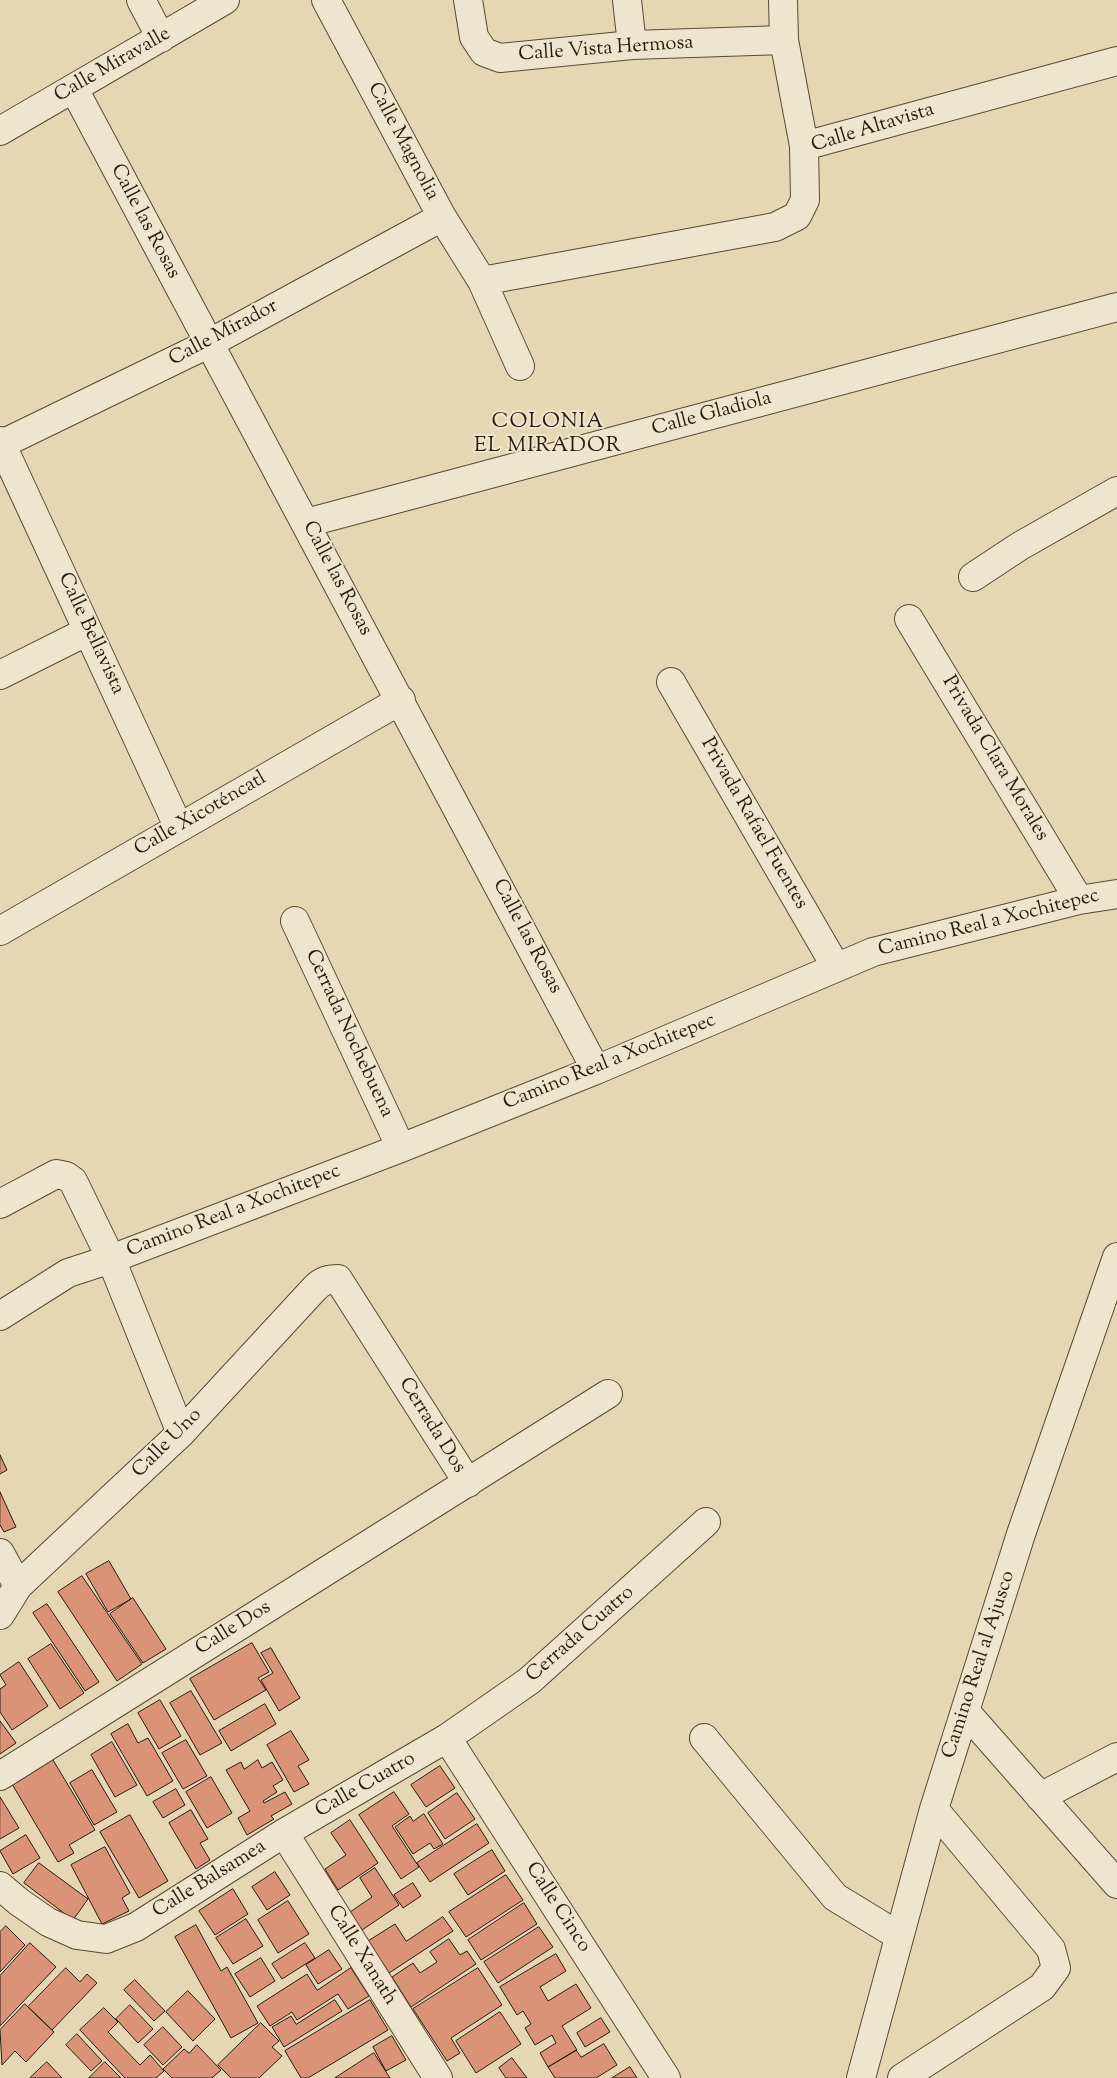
<!DOCTYPE html>
<meta charset="utf-8">
<style>
body{margin:0}
canvas{display:block;background:#e6d7b4}
</style>
<canvas width="1117" height="2078"></canvas>
<script>
const c = document.querySelector('canvas').getContext('2d');
c.lineJoin = 'round';
function fillPath(path, color) { c.fillStyle = color; c.fill(path, 'evenodd'); }
function stroke(path, color, width, dash) { c.strokeStyle = color; c.lineWidth = width; c.lineCap = dash ? 'butt' : 'round'; c.setLineDash(dash || []); c.stroke(path); }
function write(font, color, halo, rows, align = 'center') {
  c.font = font + ' "Sorts Mill Goudy",serif'; c.lineWidth = 4; c.setLineDash([]); c.textBaseline = 'middle'; c.strokeStyle = halo; c.fillStyle = color; for (const [text, x, y, turn = 0] of rows) {
    c.save(); c.translate(x, y); c.rotate((+turn || 0) * Math.PI / 180); c.textAlign = isNaN(turn) ? turn : align; if (halo) c.strokeText(text, 0, 0); c.fillText(text, 0, 0); c.restore();
  }
}
const building = new Path2D(`
 M0,1455L7,1470L0,1474Z
 M0,1492L16,1527L4,1532L0,1525Z
 M109,1561L131,1599L108,1612L86,1574Z
 M82,1576L142,1664L117,1681L58,1592Z
 M133,1598L166,1649L143,1663L110,1614Z
 M47,1604L99,1682L85,1691L33,1613Z
 M252,1643L269,1672L258,1678L266,1690L214,1720L190,1679Z
 M51,1644L84,1693L60,1709L28,1659Z
 M271,1648L300,1698L279,1711L261,1680L273,1673L261,1653Z
 M19,1662L48,1706L12,1730L0,1712V1689L6,1685L0,1675Z
 M191,1691L222,1743L200,1755L170,1703Z
 M160,1700L181,1736L159,1749L138,1713Z
 M265,1704L276,1724L231,1751L219,1731Z
 M0,1721L16,1743L0,1754Z
 M128,1724L138,1743L148,1738L173,1781L147,1796L111,1734Z
 M291,1731L309,1760L298,1766L309,1784L294,1792L267,1745Z
 M186,1740L207,1776L183,1789L162,1753Z
 M112,1742L137,1785L115,1797L91,1755Z
 M53,1760L95,1830L69,1845L74,1853L58,1862L12,1784Z
 M258,1760L262,1768L272,1762L283,1780L273,1786L277,1792L263,1801L264,1803L285,1792L292,1804L271,1816L274,1819L247,1835L238,1818L250,1811L226,1770L241,1762L244,1769Z
 M440,1766L455,1788L426,1807L411,1785Z
 M92,1770L117,1812L94,1825L70,1783Z
 M211,1777L232,1813L207,1828L186,1792Z
 M176,1789L185,1805L163,1818L153,1802Z
 M394,1792L409,1814L392,1826L419,1867L401,1879L359,1815Z
 M457,1793L475,1819L445,1839L428,1813Z
 M0,1797L19,1828L0,1839Z
 M191,1810L208,1839L200,1843L210,1860L196,1869L169,1823Z
 M424,1814L443,1844L434,1849L430,1843L413,1854L395,1827L410,1816L413,1821Z
 M130,1815L168,1881L139,1898L100,1832Z
 M350,1820L378,1863L338,1890L325,1869L346,1855L331,1833Z
 M477,1824L489,1843L430,1882L417,1863Z
 M26,1835L40,1858L13,1874L0,1851Z
 M105,1847L130,1893L122,1898L129,1911L102,1924L71,1865Z
 M492,1850L505,1871L468,1895L454,1874Z
 M39,1863L88,1899L73,1920L24,1883Z
 M375,1868L399,1905L362,1930L350,1912L372,1897L360,1878Z
 M275,1872L290,1895L267,1910L252,1887Z
 M506,1875L523,1900L466,1937L449,1912Z
 M413,1883L421,1896L403,1908L394,1895Z
 M233,1889L248,1914L215,1935L199,1911Z
 M288,1901L309,1934L278,1953L258,1920Z
 M524,1903L537,1924L481,1960L468,1940Z
 M443,1917L453,1931L389,1973L368,1941L395,1924L406,1941Z
 M246,1919L263,1946L233,1964L216,1938Z
 M196,1925L221,1971L227,1967L258,2023L231,2038L175,1937Z
 M6,1926L25,1945L0,1972V1932Z
 M539,1927L553,1947L498,1983L484,1962Z
 M449,1939L460,1955L467,1951L476,1964L411,2007L392,1977L413,1963L420,1973L437,1962L430,1952Z
 M30,1943L56,1967L0,2026V1976Z
 M305,1943L315,1958L282,1979L272,1964Z
 M329,1950L342,1969L318,1984L306,1965Z
 M556,1954L566,1971L540,1987L548,2001L576,1984L591,2008L562,2026L577,2050L548,2067L540,2053L556,2043L552,2035L535,2045L525,2028L531,2024L523,2011L517,2015L500,1987Z
 M261,1958L275,1981L250,1997L235,1974Z
 M66,1968L80,1982L87,1974L97,1983L52,2030L28,2007Z
 M351,1968L369,1996L348,2009L338,1994L297,2020L292,2012L270,2026L257,2006L307,1974L317,1990Z
 M478,1968L502,2005L451,2038L460,2053L447,2061L413,2009Z
 M135,1980L165,2011L154,2021L124,1990Z
 M188,1991L215,2019L193,2041L166,2012Z
 M335,2000L342,2011L284,2047L272,2027L291,2016L296,2024Z
 M370,2000L388,2030L308,2078H301L285,2051Z
 M25,2004L54,2032L26,2062L15,2051L2,2065L0,2030Z
 M130,2005L153,2029L138,2043L116,2019Z
 M104,2008L118,2022L108,2032L140,2065L150,2055L164,2071L156,2078H125L80,2030Z
 M500,2012L521,2044L476,2073L456,2041Z
 M601,2018L610,2032L585,2047L577,2033Z
 M261,2023L279,2041L272,2047L282,2056L259,2078H231L218,2065Z
 M163,2027L182,2047L163,2065L144,2045Z
 M77,2034L102,2061L91,2071L66,2045Z
 M392,2036L406,2060L386,2071L373,2047Z
 M604,2044L617,2065L596,2078H555L548,2067L576,2050L581,2057Z
 M197,2045L221,2070L212,2078H172L163,2069L184,2049L189,2053Z
 M374,2053L390,2078H335Z
 M512,2058L527,2078H506L499,2068Z
 M47,2062L62,2078H30Z
 M105,2062L121,2078H89Z
 M630,2067L637,2078H612Z`);
const minor = new Path2D(`
 M141,0L161,38
 M326,0L442,217L482,281L520,366
 M468,0L474,37L484,52L500,58L632,45L784,40
 M627,0L632,45
 M74,89C247,417 423,742 596,1070
 M0,131L225,0
 M804,146L1117,61
 M482,281L775,227L797,216L805,200L804,146L784,40L783,0
 M0,441L179,828
 M0,445L208,344L442,217
 M306,523L1117,307
 M973,577L1020,546L1117,491
 M909,619L1079,900
 M0,675L88,631
 M671,682L836,967
 M295,921L401,1148
 M0,931L401,700
 M0,1204L56,1174L66,1176L73,1181L111,1259L181,1433
 M0,1316L68,1273L111,1259L401,1148L596,1070L873,952L1079,900L1117,894
 M0,1553L18,1586
 M0,1615L18,1586L181,1433L315,1288C322,1281 328,1279 338,1279L468,1483
 M965,1711L1117,1884
 M447,1738L666,2078
 M704,1738L835,1897L899,1936
 M0,1776L608,1394
 M1040,1797L1117,1757
 M284,1833L438,2078
 M0,1886L19,1902L48,1922L77,1935L106,1939L136,1927L284,1833L447,1738L529,1681L706,1522
 M861,2078L934,1809L1021,1534L1117,1257
 M902,2078L1042,1987L1056,1968L1051,1949L934,1809`);
const streetNames = [
 ["Calle Vista Hermosa",606,50,-4],
 ["Calle Miravalle",113,66,-30],
 ["Calle Altavista",873,129,-17],
 ["Calle Magnolia",402,142,62],
 ["Calle las Rosas",144,222,62],
 ["Calle Mirador",224,334,-28],
 ["Calle Gladiola",712,415,-15],
 ["Calle las Rosas",336,579,62],
 ["Calle Bellavista",90,634,65],
 ["Privada Clara Morales",994,759,59],
 ["Calle Xicoténcatl",201,815,-30],
 ["Privada Rafael Fuentes",753,824,60],
 ["Camino Real a Xochitepec",989,924,-14],
 ["Calle las Rosas",526,937,62],
 ["Cerrada Nochebuena",348,1034,65],
 ["Camino Real a Xochitepec",610,1063,-22],
 ["Camino Real a Xochitepec",234,1212,-21],
 ["Cerrada Dos",431,1426,58],
 ["Calle Uno",168,1444,-45],
 ["Calle Dos",234,1629,-32],
 ["Cerrada Cuatro",581,1635,-41],
 ["Camino Real al Ajusco",980,1665,-72],
 ["Calle Cuatro",366,1786,-30],
 ["Calle Balsamea",210,1880,-32],
 ["Calle Cinco",557,1908,57],
 ["Calle Xanath",361,1956,58]
];
const neighbourhoodNames = [
 ["COLONIA",548,423],
 ["EL MIRADOR",548,447]
];
fillPath(building, '#da9376');
stroke(building, '#281b0a', 1);
stroke(minor, '#584a34', 30);
stroke(minor, '#efe5ce', 28);
write('20px', '#281b0a', '#efe5ce', streetNames);
c.letterSpacing = '1px';
write('21px', '#281b0a', '#efe5ce', neighbourhoodNames);
c.letterSpacing = '0px';
</script>
